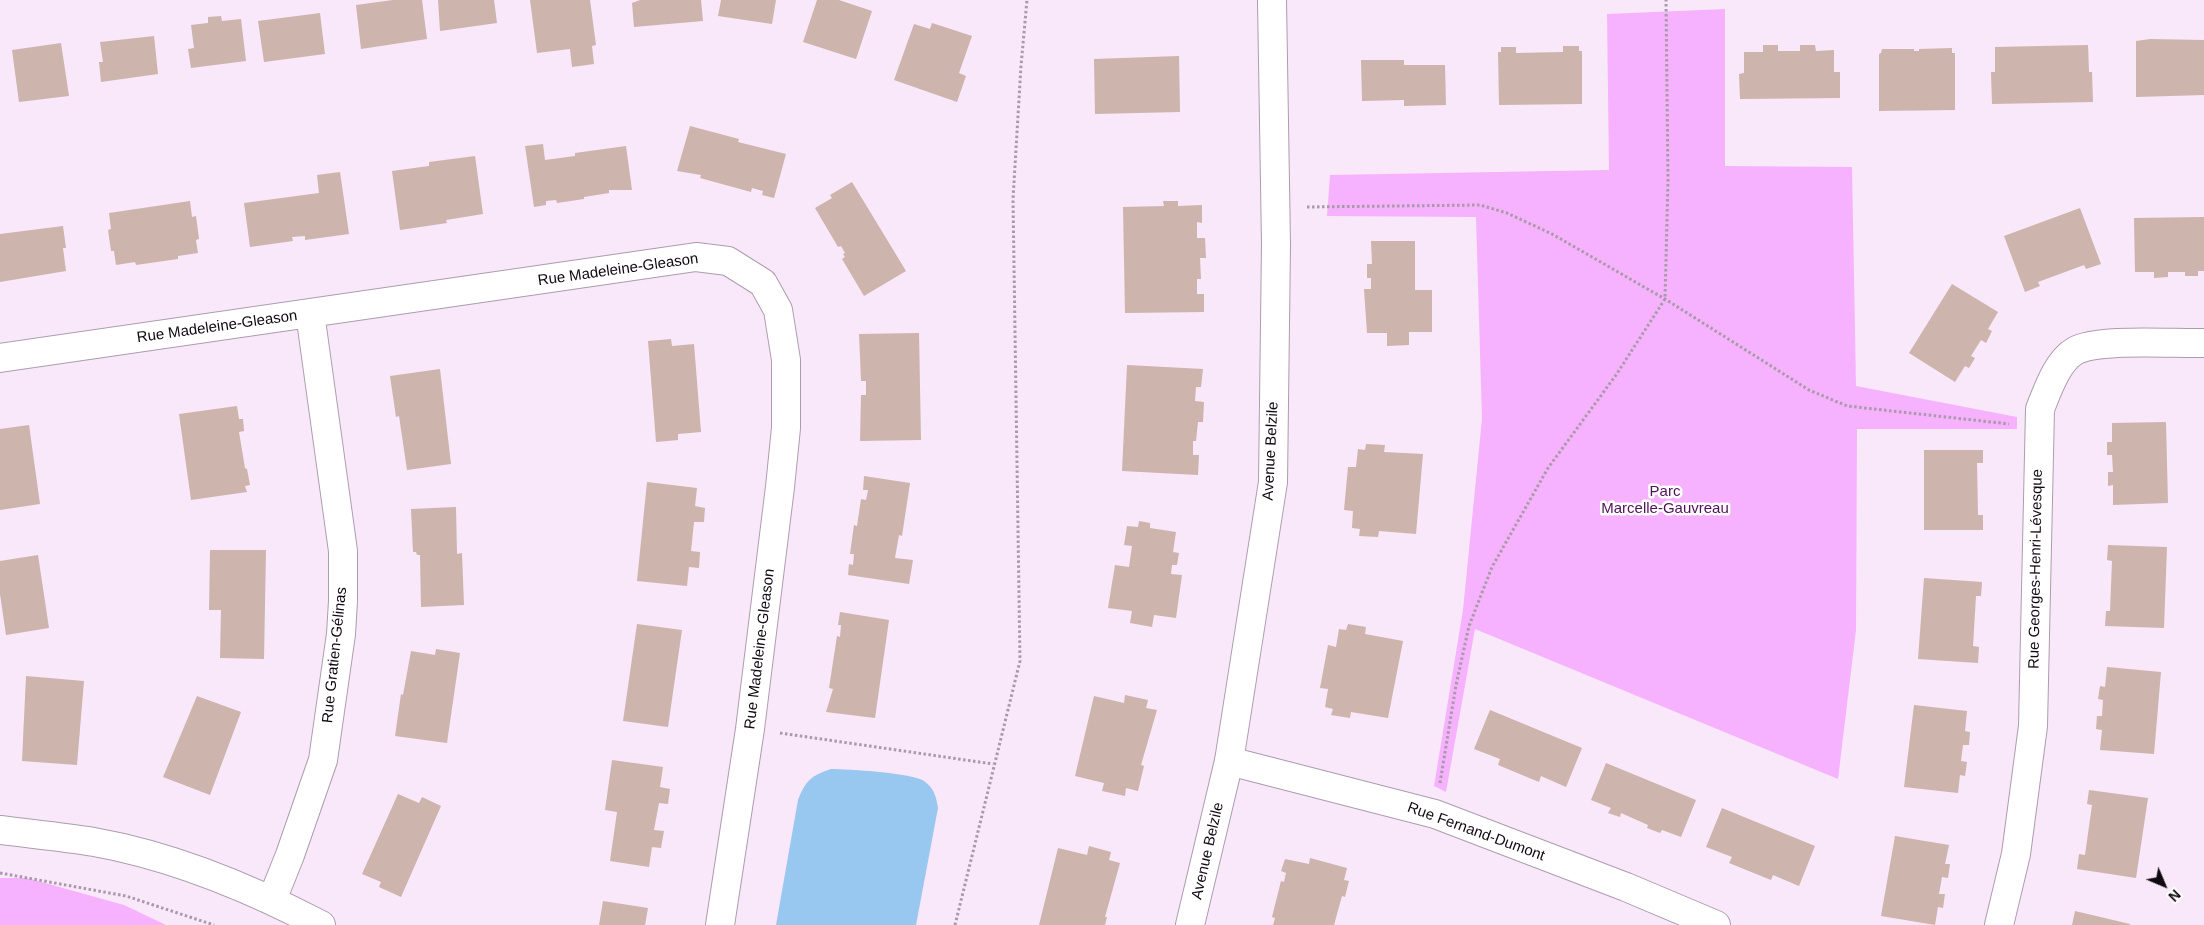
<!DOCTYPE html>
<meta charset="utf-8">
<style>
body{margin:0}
#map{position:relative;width:2204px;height:925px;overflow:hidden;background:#f9e7fa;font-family:Arial,sans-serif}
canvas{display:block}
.north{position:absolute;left:2139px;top:860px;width:50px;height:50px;-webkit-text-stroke:4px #fff;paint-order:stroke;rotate:135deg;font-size:14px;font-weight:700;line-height:20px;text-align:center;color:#100a10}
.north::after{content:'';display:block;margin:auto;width:18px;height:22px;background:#100a10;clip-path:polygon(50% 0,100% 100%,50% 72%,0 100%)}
</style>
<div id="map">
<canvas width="2204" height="925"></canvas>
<div class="north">N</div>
</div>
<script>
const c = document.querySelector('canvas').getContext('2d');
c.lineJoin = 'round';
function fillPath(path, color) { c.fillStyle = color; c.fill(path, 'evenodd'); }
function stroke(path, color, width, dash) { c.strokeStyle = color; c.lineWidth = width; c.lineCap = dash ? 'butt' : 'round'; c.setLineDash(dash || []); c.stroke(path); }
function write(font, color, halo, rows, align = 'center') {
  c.font = font + ' Arial,sans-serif'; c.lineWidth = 5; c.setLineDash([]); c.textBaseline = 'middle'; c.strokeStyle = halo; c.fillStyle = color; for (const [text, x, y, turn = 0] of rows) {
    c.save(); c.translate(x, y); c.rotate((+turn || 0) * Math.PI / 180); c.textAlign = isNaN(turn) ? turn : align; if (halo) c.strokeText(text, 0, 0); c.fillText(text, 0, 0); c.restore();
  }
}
const green = new Path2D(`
 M1725,9V166L1852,167L1856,386L2017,417V429H1857L1856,630L1838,779L1475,629L1446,792L1434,786L1463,610L1482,419L1476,217L1327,216L1330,175L1609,170L1607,14Z
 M0,878H27L124,905L166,925H0Z`);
const water = new Path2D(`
 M831,769C847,769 913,773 924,781C934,788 936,796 938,808L916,925H776L798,800C806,780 811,776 831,769Z`);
const building = new Path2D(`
 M393,0H422L427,39L361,49L356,5Z
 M438,0H494L497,23L440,31Z
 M530,0H590L596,45L592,46L594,64L572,67L570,49L537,53Z
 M640,0H701L703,21L634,27L632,3Z
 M721,0H776L772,24L718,16Z
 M817,0H839L872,11L856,59L803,42Z
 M320,13L325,54L264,62L258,21Z
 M221,16L222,21L241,19L246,61L191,68L188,49L194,48L191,25L208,23V17Z
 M932,23L972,36L959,73L966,76L957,102L894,80L914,24L930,29Z
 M154,36L158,74L101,82L99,62H103L100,42Z
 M2150,39L2204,40V95L2136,97V41Z
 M61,43L69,96L19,102L12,50Z
 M1763,45H1778V51H1800V45H1815L1816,51L1834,50V72H1840V98L1740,99L1739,74L1744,73V52H1763Z
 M2088,45L2089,72H2092L2093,102L1992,104L1991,72H1995V47Z
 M1563,46H1579V51H1582V104L1499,105L1498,52H1501V47H1516V53L1563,52Z
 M1952,48V53H1955V110L1879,111V54L1881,53L1882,49H1914V51H1919V49Z
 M1179,56L1180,112L1095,114L1094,59Z
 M1361,60H1404V65H1445L1446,105L1404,106V100L1362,101Z
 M690,126L739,139L738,142L786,154L774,198L762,195L763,191L752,188L751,192L700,178L701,175L677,171Z
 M543,144L545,160L575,156V153L626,146L632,190H609V193L584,197V199L557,203L556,200L546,201V205L534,207L525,146Z
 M475,156L483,214L446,220L447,223L400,230L392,171L429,166V162Z
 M340,172L349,234L305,240V236L292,237L293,241L250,247L244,203L319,193L317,175Z
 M852,182L906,271L864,296L842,259L845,257L843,254L845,253L841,246L838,247L815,208L832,198L830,195Z
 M190,201L192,217L196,216L199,239L196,240L198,253L178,256V259L136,265L135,262L116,265L114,251H111L108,230L111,229L109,213Z
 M1163,201H1178V206L1202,205V223L1197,222V238H1205L1206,258H1200L1201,279H1197V294H1204V312L1125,313L1123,207L1164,206Z
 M2080,208L2101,264L2086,269L2084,265L2038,282L2040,286L2025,292L2004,236Z
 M2204,217V271H2198V276H2185V272H2168V277L2154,278V272H2135L2134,218Z
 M63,226L66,248H63L66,271L0,282V234Z
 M1371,241H1415V290H1432V332H1409V345L1387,346V333H1367L1364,289H1371V278H1367V264H1372Z
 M1952,284L1998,312L1988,329L1992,331L1986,343L1981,340L1971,356L1975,358L1969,368L1965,366L1955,382L1909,353Z
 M919,333L921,440L860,441L861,395H866V381H861L859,334Z
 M671,339L672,346L694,344L701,432L678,434V440L656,442L648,341Z
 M1127,365L1203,369L1201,387H1196L1195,401L1204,402L1203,422H1198L1196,441H1193V455H1199L1198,475L1122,471Z
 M440,369L451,464L407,470L399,416L396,417L390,376Z
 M237,406L239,419H243L244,431L239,432L245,468L247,469L250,485L245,486L247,492L191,500L179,414Z
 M2166,422L2168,503L2113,505V485L2108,486V472H2113L2112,455H2107V442H2112V423Z
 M29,425L40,504L0,510V429Z
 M1366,444L1385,445L1384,452L1423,454L1416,534L1379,531L1378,537L1359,536L1360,529L1352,528L1353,511L1344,510L1348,467H1356L1358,449L1365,450Z
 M1924,450H1983V463H1977L1978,515H1983V530H1924Z
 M864,476L910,483L902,536L899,535L895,558L913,560L909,584L848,575L849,564L853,565L854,554H850L854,525L857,526L861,499L866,500L868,490H863Z
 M647,482L697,488L695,506L705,508L704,522H694L691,551L700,552L699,568L689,567L687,586L637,581Z
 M456,507L457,554L462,553L464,605L421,607L420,555H417L416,552H413L411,509Z
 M1139,521L1150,523V528L1176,532L1173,552L1179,553L1177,565H1172L1171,574L1182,575L1176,618L1154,615L1152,627L1130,623L1132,611L1108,608L1115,565L1129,567L1132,546L1124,545L1127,526L1138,527Z
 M2108,545L2167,547L2164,628L2105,626L2106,611H2110L2112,561L2107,560Z
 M210,550H266L264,659L220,658L221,610H209Z
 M38,555L49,628L6,635L0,594V561Z
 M1924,578L1982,582L1981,596H1976L1973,646L1979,647L1978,663L1918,659Z
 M840,612L889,620L875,718L826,712L833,689L829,688L837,636L840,637L841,625H838Z
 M637,624L682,630L668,727L623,721Z
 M1348,624L1366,627L1365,634L1403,641L1388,718L1351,712L1350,718L1331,715L1333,709L1325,707L1328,689L1320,688L1328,645L1336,647L1339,629L1346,630Z
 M436,649L460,653L447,743L395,736L401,694L403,695L411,651L435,655Z
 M2107,667L2161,672L2154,754L2100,750L2102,730L2096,729L2097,716H2102L2103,700L2098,699L2100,686L2105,687Z
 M26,676L84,681L77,765L22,761Z
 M1125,695L1148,700L1146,708L1157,710L1141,765L1144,766L1138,791L1126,788L1125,796L1102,791L1104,783L1075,776L1094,696L1124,703Z
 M197,696L241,712L210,795L163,777Z
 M1914,705L1967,711L1965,731L1970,732L1969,745H1963L1961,761L1967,762L1965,776L1960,775L1958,793L1904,787Z
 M1490,710L1582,748L1566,787L1541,776L1539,782L1498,765L1500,759L1474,749Z
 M612,760L663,767L660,787L670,789L668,804L659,803L654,830L664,831L661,848L652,847L649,867L610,861L617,812L605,810Z
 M1606,763L1696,800L1681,837L1662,830L1660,833L1647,828L1648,825L1621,813L1620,817L1608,813L1611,808L1591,800Z
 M2089,790L2148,798L2136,878L2077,869L2079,854L2085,855L2092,805L2087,804Z
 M398,794L419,803L422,797L441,806L401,897L379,887L381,882L362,874Z
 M1722,808L1815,846L1799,886L1773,875L1771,880L1729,863L1732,857L1706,847Z
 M1895,836L1949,845L1945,864H1950L1948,878L1942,877L1939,894H1945L1943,908L1938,907L1935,925L1881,916Z
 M1089,846L1111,852L1109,860L1120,863L1105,917H1107L1105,925H1039L1058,848L1087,855Z
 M1310,858L1347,868L1344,880L1349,881L1345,897L1342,896L1334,925H1273L1275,918L1272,917L1281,881L1284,882L1286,873L1281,871L1285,859L1309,864Z
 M603,901L648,908L645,925H599Z
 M2075,911L2130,924V925H2072Z`);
const path = new Path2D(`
 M1307,207L1480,205L1507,213L1552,234L1665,299L1809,390L1847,406L2009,424
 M780,733L993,764
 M1440,783L1456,685L1469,626L1492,567L1548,468L1616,375L1665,299L1668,180L1666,0
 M0,873L126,896L214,925
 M955,925L1020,661L1013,199L1021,66L1027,0`);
const street = new Path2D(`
 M0,358L696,257L728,261L763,283L778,310L786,360V428L780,487L750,729L720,925
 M1229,761L1435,814L1626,887L1716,925
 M0,830C31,834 63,837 94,842C173,856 250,888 321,925
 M272,900L290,855L323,760L341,634L343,601V551L310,313
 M1999,925L2016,854L2033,726L2040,409C2047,392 2057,361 2075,351C2098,338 2174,344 2204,343`);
const secondary = new Path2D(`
 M1190,925L1229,761L1273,482L1276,244L1272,0`);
const streetNames = [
 ["Rue Madeleine-Gleason",618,270,-8],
 ["Rue Madeleine-Gleason",217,327,-8],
 ["Avenue Belzile",1271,451,-87],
 ["Rue Georges-Henri-Lévesque",2036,569,-89],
 ["Rue Madeleine-Gleason",760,649,-83],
 ["Rue Gratien-Gélinas",335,655,-84],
 ["Rue Fernand-Dumont",1476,832,20],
 ["Avenue Belzile",1208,851,-77]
];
const parkNames = [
 ["Parc",1665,492],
 ["Marcelle-Gauvreau",1665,509]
];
fillPath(green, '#f6b2fe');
fillPath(water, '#98c7f0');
fillPath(building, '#cdb4ac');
stroke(street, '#ac9dae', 30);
stroke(secondary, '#ac9dae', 30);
stroke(path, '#a89aa9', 3, [2.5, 2.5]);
stroke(street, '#fff', 28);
stroke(secondary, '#fff', 28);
write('15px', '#100a10', '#fff', streetNames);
write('15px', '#4f1257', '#fff', parkNames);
</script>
